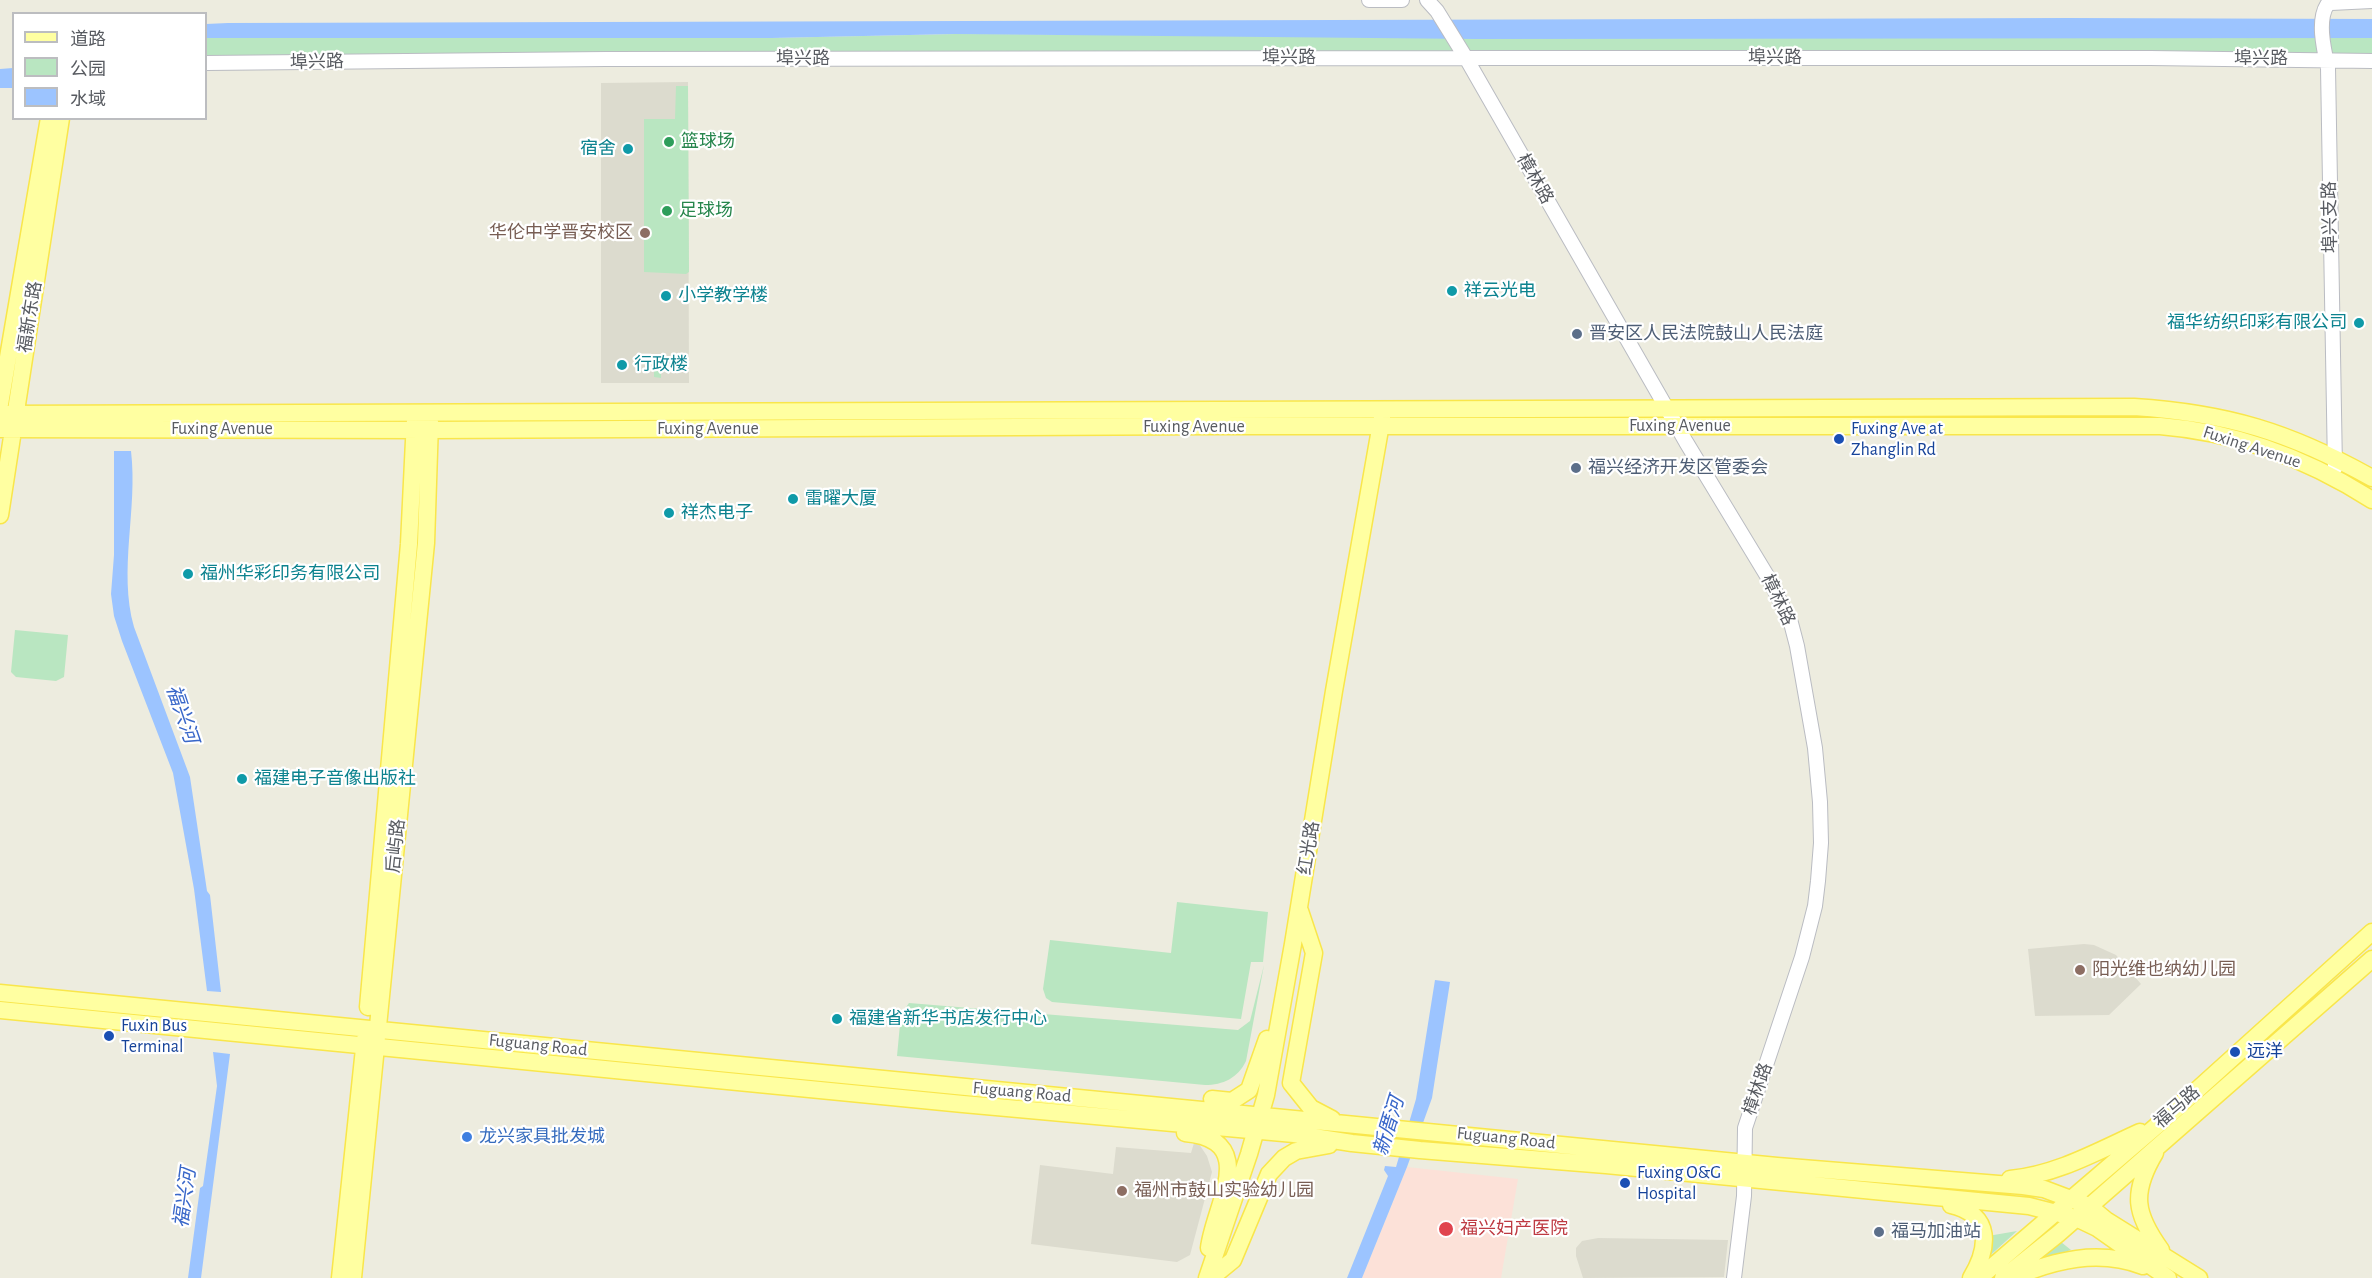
<!DOCTYPE html>
<meta charset="utf-8">
<style>
body{margin:0}
#map{position:relative;width:2372px;height:1278px;overflow:hidden;background:#edecdf;font-family:"Alegreya Sans","Noto Sans SC",sans-serif}
canvas{display:block}
.legend{position:absolute;left:12px;top:12px;width:195px;height:108px;box-sizing:border-box;background:#fff;border:2px solid #bcbdc0;margin:0;padding:8px 10px;list-style:none;font-size:18px;color:#585b61}
.legend li{display:flex;align-items:center;gap:12px;height:30px}
.legend b{width:30px;border:2px solid #bcbdc0}
</style>
<div id="map">
<canvas width="2372" height="1278"></canvas>
<ul class="legend">
<li><b style="height:8px;background:#ffffa1"></b>道路</li>
<li><b style="height:16px;background:#b9e6c1"></b>公园</li>
<li><b style="height:16px;background:#9cc4ff"></b>水域</li>
</ul>
</div>
<script>
const c = document.querySelector('canvas').getContext('2d');
c.lineJoin = 'round';
function fillPath(path, color) { c.fillStyle = color; c.fill(path, 'evenodd'); }
function stroke(path, color, width, dash) { c.strokeStyle = color; c.lineWidth = width; c.lineCap = dash ? 'butt' : 'round'; c.setLineDash(dash || []); c.stroke(path); }
function write(font, color, halo, rows, align = 'center') {
  c.font = font + ' "Alegreya Sans","Noto Sans SC",sans-serif'; c.lineWidth = 4.5; c.setLineDash([]); c.textBaseline = 'middle'; c.strokeStyle = halo; c.fillStyle = color; for (const [text, x, y, turn = 0] of rows) {
    c.save(); c.translate(x, y); c.rotate((+turn || 0) * Math.PI / 180); c.textAlign = isNaN(turn) ? turn : align; if (halo) c.strokeText(text, 0, 0); c.fillText(text, 0, 0); c.restore();
  }
}
const education = new Path2D(`
 M688,82L689,383H601V83Z
 M2084,944L2094,945L2116,955L2141,984L2109,1015L2035,1016L2028,949Z
 M1194,1143L1199,1144L1207,1156L1212,1172L1190,1255L1177,1262L1031,1244L1040,1165L1113,1174L1116,1147L1191,1153Z
 M1598,1238L1728,1240L1724,1277L1583,1278L1576,1256V1248L1582,1241Z`);
const medical = new Path2D(`
 M1407,1167L1518,1179L1501,1278H1362Z`);
const green = new Path2D(`
 M955,34L2372,38V58H294L206,55V38H772Z
 M676,86H688L689,272L686,274L644,272V119H675Z
 M654,356H661V378L654,377Z
 M15,630L68,635L64,677L56,681L16,677L11,672Z
 M1177,902L1268,912L1263,962H1251L1241,1019L1052,1002L1046,998L1043,989L1050,940L1171,953Z
 M1264,965L1246,1061C1238,1078 1223,1085 1205,1085L897,1056L901,1014L909,1003L1238,1030L1250,1021Z
 M2017,1231L1983,1262L1988,1236Z
 M2061,1242L2071,1250L2046,1258L2045,1256Z`);
const water = new Path2D(`
 M2068,18L2372,19V38L1476,39L955,34L772,38H206V24L228,23Z
 M13,68V88H0V69Z
 M114,451H131C138,510 118,570 134,627L190,777L207,891L210,895L221,992L207,991L194,889L173,773L122,641L114,616L111,594L114,555Z
 M1435,980L1450,982L1432,1098L1407,1167L1362,1278H1347L1388,1176L1384,1170L1385,1166L1396,1167L1416,1099Z
 M213,1052L230,1054L201,1278H188L200,1188L203,1186L217,1086Z`);
const minor = new Path2D(`
 M1369,0H1402
 M1427,0L1437,11L1466,58L1686,442L1769,579L1791,623L1797,646L1815,748L1820,802L1821,843L1818,881L1815,906L1802,957L1745,1128L1744,1196L1734,1278
 M206,63L606,59L1466,58H2150L2372,61
 M2335,468L2328,68C2324,50 2317,21 2327,5L2331,3L2372,1`);
const major = new Path2D(`
 M0,404L49,118
 M0,414L2134,407C2227,413 2290,432 2372,478
 M0,429L430,430L1215,426H2160C2236,432 2308,459 2372,500
 M0,515L61,118
 M1300,911L1314,953L1291,1083L1311,1108L1332,1119
 M0,993L1777,1166L2023,1186L2044,1189L2089,1206L2106,1220L2199,1278
 M368,1007L409,544L415,420
 M0,1010L963,1104L1294,1134L1352,1143L1420,1150L1606,1165L2029,1206L2076,1218L2097,1228L2168,1278
 M1212,1099L1232,1101L1249,1090L1267,1039
 M1185,1133C1261,1140 1214,1205 1209,1248
 M2155,1153C2131,1193 2135,1214 2161,1250
 M2010,1179C2056,1175 2098,1151 2140,1132
 M1951,1205C1993,1215 1989,1248 1971,1278
 M340,1278L365,1039
 M353,1278L426,543L430,422
 M1207,1278L1249,1154L1266,1095L1293,944L1334,691L1382,418
 M1211,1278L1233,1260L1269,1174L1284,1158L1296,1151L1329,1145
 M1979,1278L2167,1117L2372,932
 M2003,1278L2058,1234L2372,959
 M2012,1278C2055,1260 2098,1249 2143,1266`);
const markers = [
 [669,142,6,"#2e9e5b"],
 [628,149,6,"#0f9aa8"],
 [667,211,6,"#2e9e5b"],
 [645,233,6,"#8d6e63"],
 [1452,291,6,"#0f9aa8"],
 [666,296,6,"#0f9aa8"],
 [2359,323,6,"#0f9aa8"],
 [1577,334,6,"#5c6f8a"],
 [622,365,6,"#0f9aa8"],
 [1839,439,6,"#1a4fb4"],
 [1576,468,6,"#5c6f8a"],
 [793,499,6,"#0f9aa8"],
 [669,513,6,"#0f9aa8"],
 [188,574,6,"#0f9aa8"],
 [242,779,6,"#0f9aa8"],
 [2080,970,6,"#8d6e63"],
 [837,1019,6,"#0f9aa8"],
 [109,1036,6,"#1a4fb4"],
 [2235,1052,6,"#1a4fb4"],
 [467,1137,6,"#3f7fe0"],
 [1625,1183,6,"#1a4fb4"],
 [1122,1191,6,"#8d6e63"],
 [1446,1229,8,"#e0444e"],
 [1879,1232,6,"#5c6f8a"]
];
const streetNames = [
 ["埠兴路",1289,58],
 ["埠兴路",1775,58],
 ["埠兴路",803,59],
 ["埠兴路",2261,59],
 ["埠兴路",317,62,-1],
 ["樟林路",1535,179,60],
 ["埠兴支路",2330,217,-91],
 ["福新东路",30,317,-81],
 ["Fuxing Avenue",1680,426],
 ["Fuxing Avenue",1194,427],
 ["Fuxing Avenue",222,429],
 ["Fuxing Avenue",708,429],
 ["Fuxing Avenue",2252,447,18],
 ["樟林路",1778,600,64],
 ["后屿路",396,846,-84],
 ["红光路",1309,848,-81],
 ["Fuguang Road",538,1045,6],
 ["樟林路",1758,1089,-71],
 ["Fuguang Road",1022,1092,5],
 ["福马路",2177,1107,-41],
 ["Fuguang Road",1506,1138,6]
];
const leisureNames = [
 ["篮球场",681,142],
 ["足球场",679,211]
];
const cultureNames = [
 ["宿舍",616,149,"right"],
 ["祥云光电",1464,291],
 ["小学教学楼",678,296],
 ["福华纺织印彩有限公司",2347,323,"right"],
 ["行政楼",634,365],
 ["雷曜大厦",805,499],
 ["祥杰电子",681,513],
 ["福州华彩印务有限公司",200,574],
 ["福建电子音像出版社",254,779],
 ["福建省新华书店发行中心",849,1019]
];
const educationNames = [
 ["华伦中学晋安校区",633,233,"right"],
 ["阳光维也纳幼儿园",2092,970],
 ["福州市鼓山实验幼儿园",1134,1191]
];
const serviceNames = [
 ["晋安区人民法院鼓山人民法庭",1589,334],
 ["福兴经济开发区管委会",1588,468],
 ["福马加油站",1891,1232]
];
const transitNames = [
 ["Fuxing Ave at",1851,429],
 ["Zhanglin Rd",1851,450],
 ["Fuxin Bus",121,1026],
 ["Terminal",121,1047],
 ["远洋",2247,1052],
 ["Fuxing O&G",1637,1173],
 ["Hospital",1637,1194]
];
const shopNames = [
 ["龙兴家具批发城",479,1137]
];
const healthNames = [
 ["福兴妇产医院",1460,1229]
];
const waterNames = [
 ["福兴河",182,714,71],
 ["新厝河",1389,1126,-73],
 ["福兴河",185,1198,-82]
];
fillPath(education, '#dcdbce');
fillPath(medical, '#fce1d8');
fillPath(green, '#b9e6c1');
fillPath(water, '#9cc4ff');
stroke(minor, '#babcc2', 16);
stroke(major, '#f9e64b', 19);
stroke(minor, '#fff', 14);
stroke(major, '#ffffa1', 16);
for (const [x, y, r, color] of markers) { const dot = new Path2D(); dot.arc(x, y, r, 0, 2 * Math.PI); c.fillStyle = color; c.fill(dot); stroke(dot, '#fff', 2); }
write('18px', '#585b61', '#fff', streetNames);
write('18px', '#27864d', '#fff', leisureNames, 'left');
write('18px', '#0d838f', '#fff', cultureNames, 'left');
write('18px', '#785e54', '#fff', educationNames, 'left');
write('18px', '#4e5e75', '#fff', serviceNames, 'left');
write('18px', '#164399', '#fff', transitNames, 'left');
write('18px', '#366cbe', '#fff', shopNames, 'left');
write('18px', '#be3a42', '#fff', healthNames, 'left');
write('italic 20px', '#3967c9', '#fff', waterNames);
</script>
